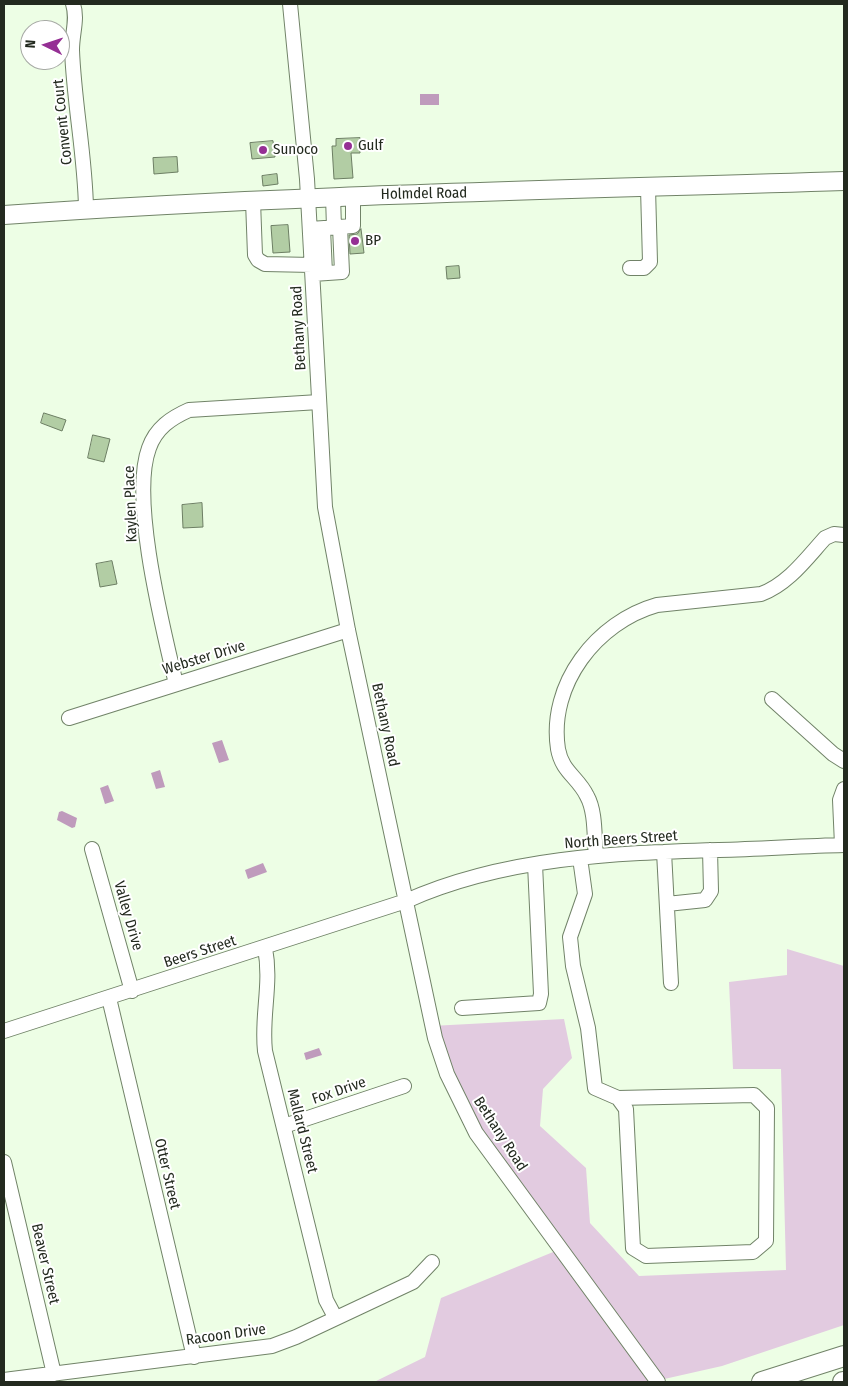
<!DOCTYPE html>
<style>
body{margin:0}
#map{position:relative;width:848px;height:1386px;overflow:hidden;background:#edfee5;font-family:"Fira Sans Condensed",sans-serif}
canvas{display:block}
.frame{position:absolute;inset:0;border:5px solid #232a1f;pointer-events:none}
.north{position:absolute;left:20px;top:20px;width:50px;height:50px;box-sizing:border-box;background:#fff;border:1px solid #a7aaa5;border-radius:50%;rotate:274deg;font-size:14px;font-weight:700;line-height:20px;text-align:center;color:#232a1f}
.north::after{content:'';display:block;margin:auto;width:18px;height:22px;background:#952f94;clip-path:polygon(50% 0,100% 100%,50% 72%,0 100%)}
</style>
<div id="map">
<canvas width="848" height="1386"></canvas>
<div class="frame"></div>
<div class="north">N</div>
</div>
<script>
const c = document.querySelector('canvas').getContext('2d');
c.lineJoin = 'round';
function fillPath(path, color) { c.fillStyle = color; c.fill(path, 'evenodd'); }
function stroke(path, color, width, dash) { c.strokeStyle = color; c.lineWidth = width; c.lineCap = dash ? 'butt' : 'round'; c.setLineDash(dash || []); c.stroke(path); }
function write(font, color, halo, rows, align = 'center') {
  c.font = font + ' "Fira Sans Condensed",sans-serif'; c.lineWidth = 4; c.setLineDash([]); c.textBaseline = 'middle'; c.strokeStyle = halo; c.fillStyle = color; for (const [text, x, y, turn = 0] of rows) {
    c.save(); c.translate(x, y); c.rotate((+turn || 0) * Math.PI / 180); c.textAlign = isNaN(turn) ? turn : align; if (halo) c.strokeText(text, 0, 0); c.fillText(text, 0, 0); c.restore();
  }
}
const green = new Path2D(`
 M787,949L844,966V1325L722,1366L651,1382H374L425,1357L441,1298L558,1250L467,1123L431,1026L564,1019L572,1058L543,1089L540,1126L586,1168L590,1223L639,1276L786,1270L781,1069H733L729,982L787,975Z`);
const water = new Path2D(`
 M420,94H439V105H420Z
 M222,740L229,760L219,763L212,743Z
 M160,770L165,787L156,789L151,773Z
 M108,785L114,801L105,804L100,788Z
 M62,811L77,818L75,827L72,828L57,820L59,812Z
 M263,863L267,872L248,879L245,870Z
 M319,1048L322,1055L306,1060L304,1053Z`);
const building = new Path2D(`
 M360,138V153H351L353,178L334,179L332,146H336V139Z
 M273,141L275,157L252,159L250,143Z
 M177,157L178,172L154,174L153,158Z
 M277,174L278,184L263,186L262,176Z
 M288,225L290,252L273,253L271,226Z
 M361,229L364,253L350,254L349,235L357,234Z
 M459,266L460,278L447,279L446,267Z
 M44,413L66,420L62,431L41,423Z
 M93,435L110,439L104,462L88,458Z
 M202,503L203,527L183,528L182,505Z
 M112,561L117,584L100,587L96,564Z`);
const minor = new Path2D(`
 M73,4C78,19 72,33 72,50C74,103 85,155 86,208
 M290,4L307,179L325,507L348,630L435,1038L447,1074L476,1133L658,1382
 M333,196L334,228
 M253,201L255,255L258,260L265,264L312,265
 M310,229L353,226V196
 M323,229L325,273
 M630,268H644L650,262L648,188
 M313,274L342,272L340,227
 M176,684C163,628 130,499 149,448C156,428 171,418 189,410L319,402
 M772,699L833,754L844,761
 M69,718L348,630
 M842,845L840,800L844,789
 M92,849L132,991
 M664,852L671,983
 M596,856C594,838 596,812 587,796C578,777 562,772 558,749C548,684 597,622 657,605L761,594C788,584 806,559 825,538L834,534L844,535
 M580,858L585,894L570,937L573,966L588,1028L595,1088L618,1098L626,1109L633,1248L646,1256L753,1252L766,1241L767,1108L754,1095L618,1098
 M667,904L705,900L711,891L710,850
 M265,948C272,984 261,1016 265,1051L326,1300L335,1317
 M109,998L194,1357
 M462,1008L539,1003L541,994L535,864
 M4,1031L406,901C504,857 614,853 719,850C761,849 802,846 844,845
 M284,1126L404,1086
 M4,1162L54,1374
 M4,1380L272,1346L296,1337L413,1282L432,1262`);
const major = new Path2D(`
 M4,215C283,195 564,190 844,181`);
const highway = new Path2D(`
 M762,1382L844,1356
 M843,1382H844`);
const markers = [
 [348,146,5,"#952f94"],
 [263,150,5,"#952f94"],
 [355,241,5,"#952f94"]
];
const streetNames = [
 ["Convent Court",63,122,-96],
 ["Holmdel Road",424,194,-1],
 ["Bethany Road",299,328,-93],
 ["Kaylen Place",131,504,-92],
 ["Webster Drive",204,658,-17],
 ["Bethany Road",385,725,78],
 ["North Beers Street",621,840,-4],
 ["Valley Drive",128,916,74],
 ["Beers Street",200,952,-18],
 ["Fox Drive",339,1091,-19],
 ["Mallard Street",302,1131,76],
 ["Bethany Road",500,1134,57],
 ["Otter Street",167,1174,77],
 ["Beaver Street",45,1264,77],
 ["Racoon Drive",226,1335,-8]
];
const poiNames = [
 ["Gulf",358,146],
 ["Sunoco",273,150],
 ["BP",365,241]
];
fillPath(green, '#e2cbe0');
fillPath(water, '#bf9bbc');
fillPath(building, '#b2cda4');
stroke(building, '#6c7e63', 1);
stroke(minor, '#718368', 16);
stroke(major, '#718368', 20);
stroke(highway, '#718368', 22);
stroke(minor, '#fff', 14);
stroke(major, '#fff', 18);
stroke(highway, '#fff', 20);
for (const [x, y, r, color] of markers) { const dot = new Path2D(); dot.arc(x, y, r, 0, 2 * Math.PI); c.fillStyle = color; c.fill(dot); stroke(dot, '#fff', 2); }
write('15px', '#232a1f', '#fff', streetNames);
write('15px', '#232a1f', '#fff', poiNames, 'left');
</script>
